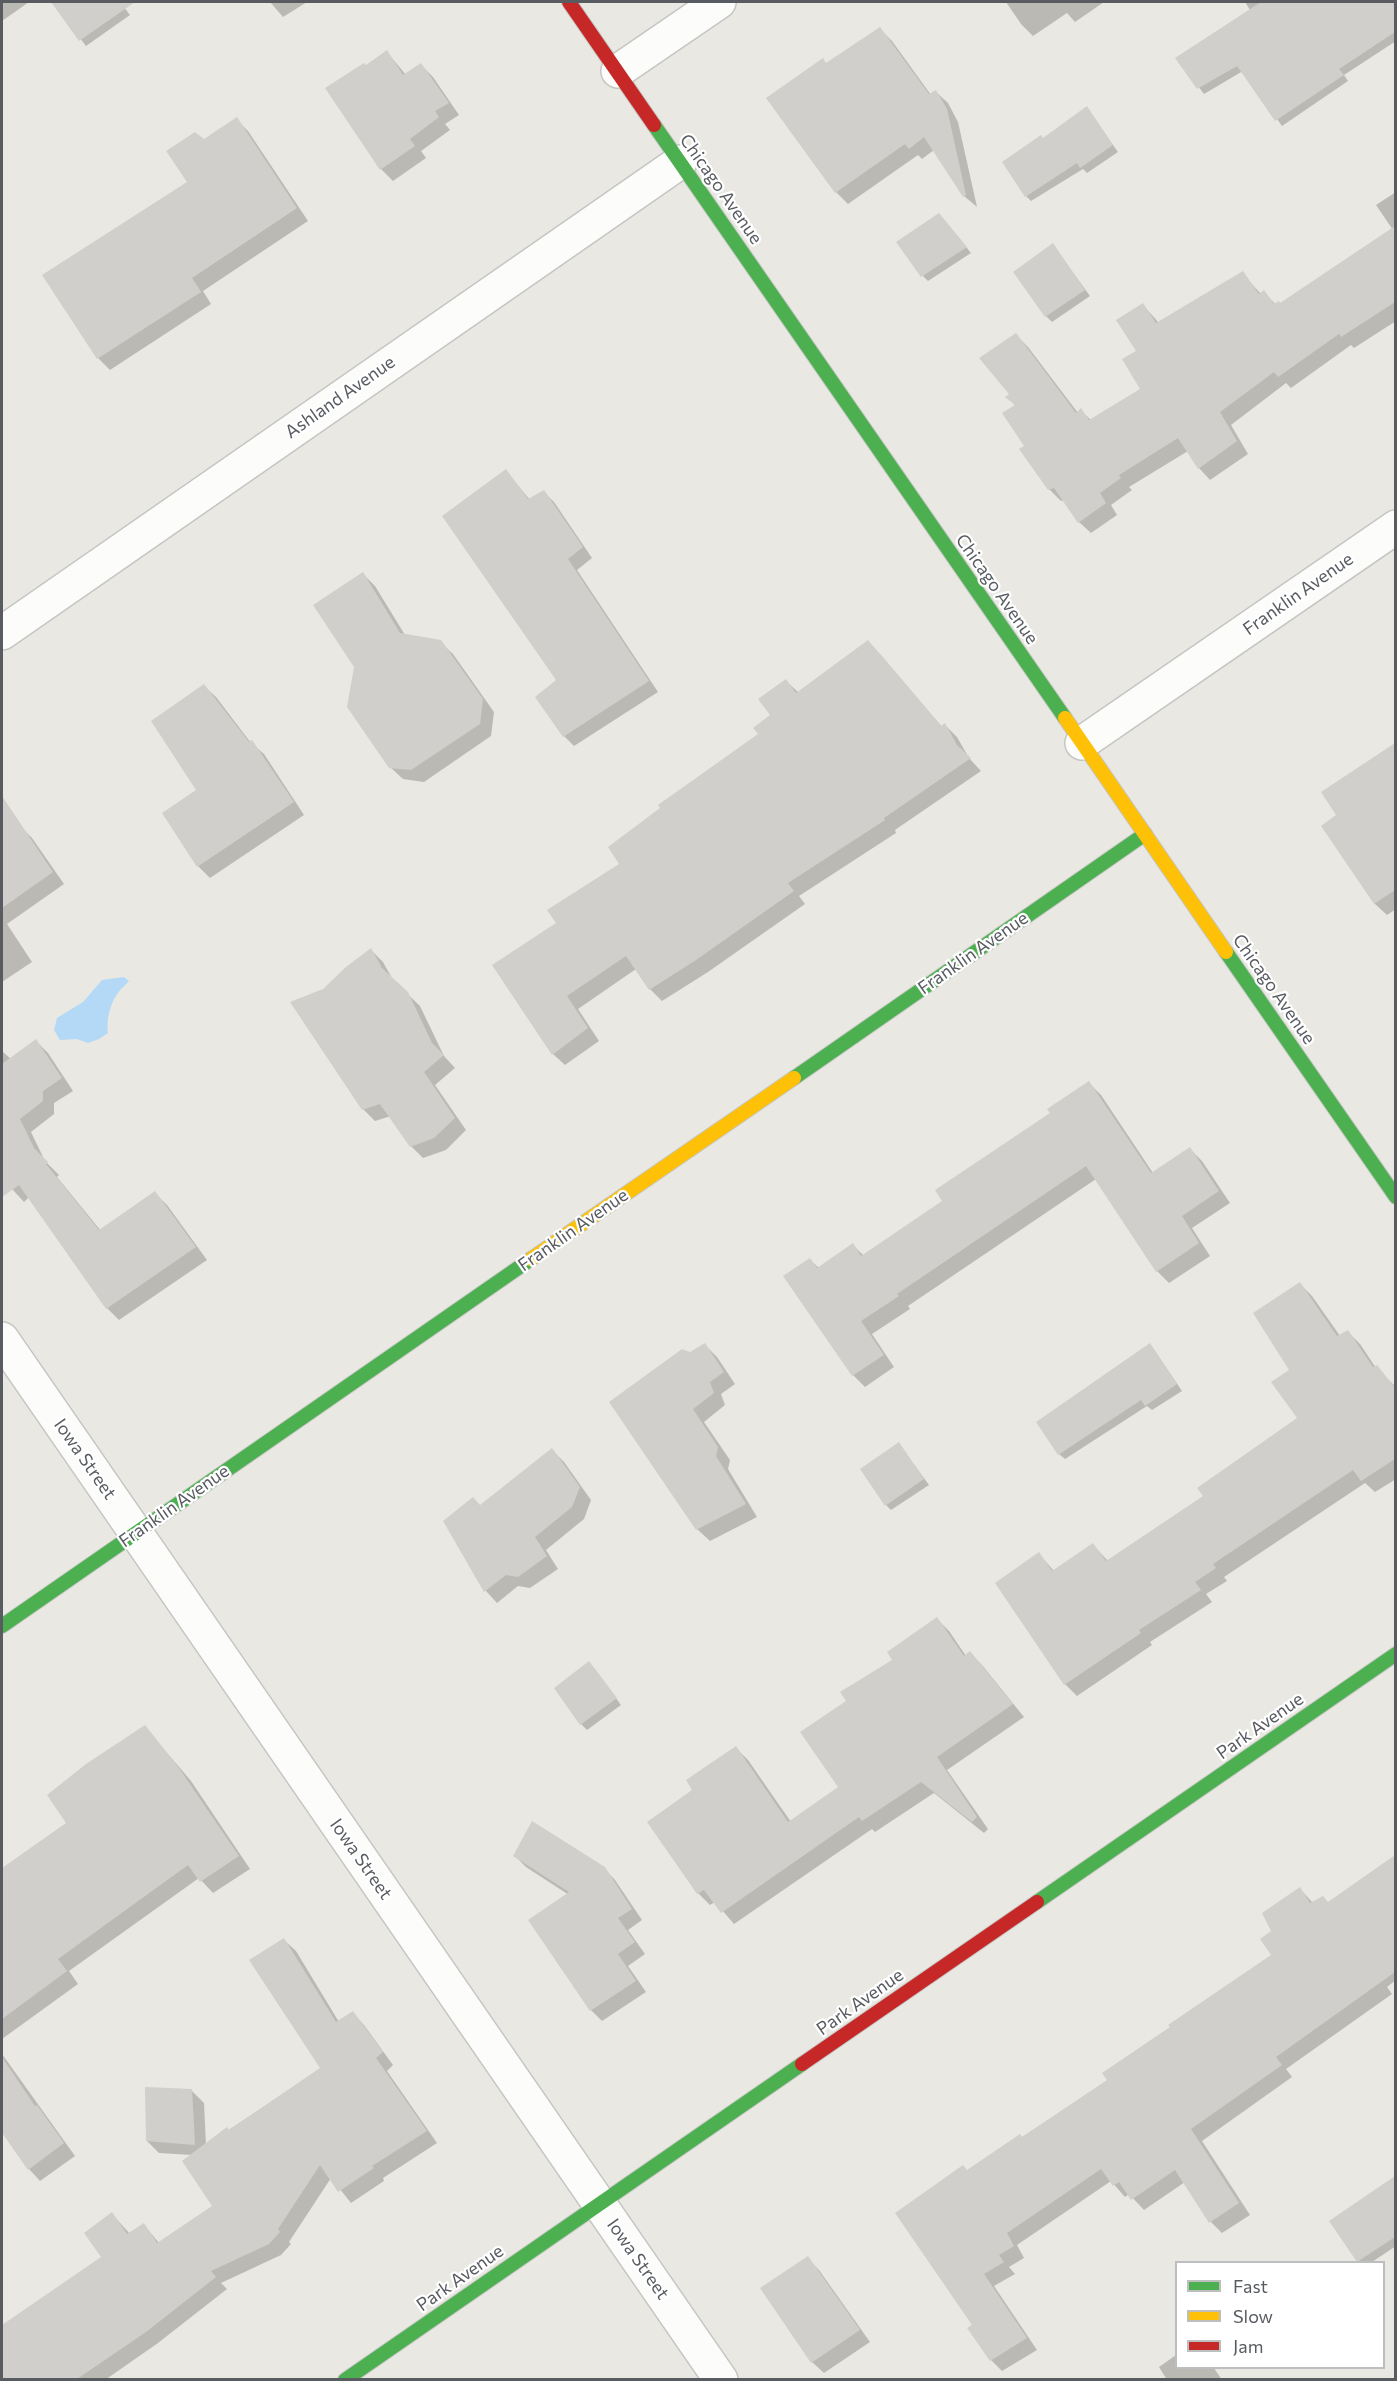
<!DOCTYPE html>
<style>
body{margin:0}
#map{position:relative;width:1397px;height:2381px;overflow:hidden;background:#e9e8e2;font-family:Commissioner,sans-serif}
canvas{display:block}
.frame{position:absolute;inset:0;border:3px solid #585c61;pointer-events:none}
.legend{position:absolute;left:1175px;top:2261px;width:210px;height:108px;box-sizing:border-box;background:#fff;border:2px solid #bcbec0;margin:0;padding:8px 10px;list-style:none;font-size:18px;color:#585c61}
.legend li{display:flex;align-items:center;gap:12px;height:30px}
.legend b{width:30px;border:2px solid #bcbec0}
</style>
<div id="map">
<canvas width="1397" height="2381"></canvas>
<div class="frame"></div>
<ul class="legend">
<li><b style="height:8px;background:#4caf50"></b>Fast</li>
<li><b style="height:8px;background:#ffc107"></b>Slow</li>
<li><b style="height:8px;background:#c62828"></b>Jam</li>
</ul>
</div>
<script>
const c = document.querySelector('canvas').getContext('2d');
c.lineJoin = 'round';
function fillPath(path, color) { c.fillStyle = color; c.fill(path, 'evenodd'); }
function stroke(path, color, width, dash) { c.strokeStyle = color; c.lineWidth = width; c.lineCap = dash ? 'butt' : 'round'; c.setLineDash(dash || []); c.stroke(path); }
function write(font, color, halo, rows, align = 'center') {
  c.font = font + ' Commissioner,sans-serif'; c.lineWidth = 4.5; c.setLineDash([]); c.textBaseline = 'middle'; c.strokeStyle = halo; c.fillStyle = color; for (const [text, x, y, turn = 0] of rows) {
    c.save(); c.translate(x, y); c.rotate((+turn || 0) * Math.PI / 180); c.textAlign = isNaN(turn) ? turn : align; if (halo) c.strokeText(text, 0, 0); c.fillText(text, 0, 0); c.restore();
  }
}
const water = new Path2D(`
 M124,977L129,981C125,986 121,988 118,993C110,1003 106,1021 108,1033L99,1039L88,1043L77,1039L60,1040L54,1030L57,1018L83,1002L102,980Z`);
const shadow = new Path2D(`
 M2,2H29L2,21Z
 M57,2H120L130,15L86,46L54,4Z
 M270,2H307L283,17Z
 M1006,2H1104L1075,22L1067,13L1033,36L1021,24Z
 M1245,2H1396V41L1344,75L1348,81L1282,126L1243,71L1204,94L1177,58L1250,10Z
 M880,29L892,41L931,95L936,92L948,103L958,122L977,207L964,196L934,150L922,159L918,155L848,204L836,192L827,64Z
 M387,52L406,75L421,65L433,77L459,115L445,124L450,130L421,151L426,158L393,181L381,169Z
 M1087,108L1118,152L1087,173L1083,169L1031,201L1026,196L1043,139Z
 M236,119L248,131L308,221L203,291L211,304L110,370L98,358L189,182L204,140Z
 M1396,192V321L1354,348L1351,345L1291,388L1286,383L1231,425L1248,454L1210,480L1199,468L1188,451L1129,487L1132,490L1111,505L1117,515L1091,533L1079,522L1064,500L1061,501L1049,489L1026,447L1016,406L1007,397L1011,394L1016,335L1028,347L1078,413L1081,411L1091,420L1142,389L1138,352L1143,305L1159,323L1242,273L1261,294L1264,292L1276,305L1280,304L1393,230L1376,205Z
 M944,220L971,253L928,281L923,276Z
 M1053,245L1090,296L1052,322L1046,316Z
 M506,471L530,500L544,492L554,502L592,558L577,570L658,692L574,746L564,736L558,681Z
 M363,574L375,586L405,635L440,642L453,654L494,712L491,736L424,782L403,779L390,767L355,667Z
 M880,654L942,727L945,725L957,737L969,758L981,771L895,830L896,833L799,896L805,904L708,972L662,1001L650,989L636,969L578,1009L599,1041L565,1065L553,1054L558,923L760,735L772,715L786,681L799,693Z
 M204,686L216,697L251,743L264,754L304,815L210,878L198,866L199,791Z
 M1396,743V909L1387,915L1375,904L1323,826L1338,815L1323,793Z
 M20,826L32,838L64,884L7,924L32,962L2,982V839Z
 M371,950L383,962L393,980L420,1006L444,1056L455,1068L435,1085L466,1130L446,1150L423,1158L411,1146L391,1116L375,1121L363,1109L324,990Z
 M36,1041L48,1053L73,1091L54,1103V1114L31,1132L45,1161L59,1175L57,1177L101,1231L155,1193L167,1205L207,1260L119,1320L107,1308L29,1197L24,1202L2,1178V1054L3,1052L11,1059Z
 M1089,1083L1101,1095L1153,1173L1190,1149L1202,1161L1230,1203L1192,1228L1210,1256L1169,1283L1157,1271L1096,1179L908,1306L910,1309L872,1334L894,1367L865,1387L853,1375L810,1260L819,1268L853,1245L864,1256L944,1201Z
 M1300,1284L1312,1296L1340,1336L1348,1332L1360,1344L1376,1368L1396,1387V1479L1375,1492L1365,1483L1224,1577L1227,1581L1206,1594L1212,1602L1150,1642L1152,1645L1077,1696L1065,1684L997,1583L1039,1554L1054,1571L1093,1545L1108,1561L1205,1497L1299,1418L1291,1370Z
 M705,1345L717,1357L735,1384L721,1394L725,1405L704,1422L730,1460L728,1469L757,1517L710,1541L697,1529L611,1402Z
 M1155,1351L1182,1391L1152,1410L1147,1406L1065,1459L1059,1454Z
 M899,1444L929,1485L891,1510L886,1505Z
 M552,1450L564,1462L591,1500L584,1519L546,1550L558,1569L530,1588L518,1586L497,1603L486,1591L445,1522L480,1507Z
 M937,1619L949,1631L966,1656L970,1653L982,1665L1024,1717L947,1770L988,1829L984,1833L934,1793L875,1832L872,1829L734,1924L715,1902L710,1905L698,1893L695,1791L736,1748L748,1760L791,1822L840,1787L848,1701Z
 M594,1668L621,1705L587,1730L581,1724Z
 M145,1727L191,1781L250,1869L213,1893L199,1878L69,1971L78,1984L2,2039V1870L68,1824Z
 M515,1856L604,1868L615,1880L642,1920L628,1930L645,1954L628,1966L646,1992L602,2021L591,2010L569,1895L526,1867Z
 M1396,1857V1980L1387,1987L1392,1994L1286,2069L1292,2077L1202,2141L1250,2215L1222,2233L1211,2222L1185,2182L1144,2210L1129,2194L1125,2197L1111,2181L1017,2245L1024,2258L1009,2267L1015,2274L994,2286L1037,2350L1002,2371L991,2360L974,2325L968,2172L1109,2081L1273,1956V1931L1300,1889L1313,1903H1329Z
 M284,1940L296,1951L339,2022L353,2013L364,2025L393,2065L387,2071L437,2143L383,2178L384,2181L351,2203L331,2178L289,2242L291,2244L281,2255L221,2283L227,2289L158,2343L105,2380H2V2327L103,2257L112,2214L130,2234L144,2225L159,2243L214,2206L192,2155L159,2153L147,2141L192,2091L204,2103L206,2145L322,2068Z
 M2,2054L75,2156L40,2181L29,2169L2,2131Z
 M1390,2181L1396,2187V2246L1372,2262H1359L1331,2221Z
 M807,2258L819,2270L870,2342L824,2373L812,2362Z
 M1176,2355V2368H1214L1222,2380H1167L1159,2367Z`);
const building = new Path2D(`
 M51,2H135L79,41Z
 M1261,2H1395V32L1339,69L1344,75L1275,121L1237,66L1197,89L1175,58Z
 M880,27L929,94L936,90L947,109L966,195L963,197L924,137L909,149L905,144L835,193L766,98L823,58L826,63Z
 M387,50L403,75L421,63L449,103L435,111L439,117L410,139L415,146L380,170L325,88L364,63L366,65Z
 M1087,106L1113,145L1080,168L1077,163L1025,197L1002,162L1041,135L1043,138Z
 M237,117L297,208L192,278L201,292L97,359L42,275L187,182L166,151L195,132L204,139Z
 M939,213L967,247L921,277L896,242Z
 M1395,226V302L1341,337L1339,334L1278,377L1274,372L1220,412L1237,441L1198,469L1178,438L1119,475L1121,478L1100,493L1106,503L1078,523L1054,488L1048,490L1019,449L1024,446L1002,413L1015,405L1005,397L1009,394L979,358L1016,333L1076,413L1081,408L1089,420L1140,389L1122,359L1136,351L1116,320L1143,303L1156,323L1243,271L1259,294L1264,290L1274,304L1279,301L1280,303Z
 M1053,243L1085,290L1045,317L1013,272Z
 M506,469L528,499L544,490L583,547L568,559L649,681L563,737L535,697L556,680L442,516Z
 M363,572L400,633L441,640L483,699L480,724L411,770L389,768L347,707L354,667L313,605Z
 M868,640L941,726L945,723L957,745L971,758L884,818L885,820L788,883L794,891L696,960L649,990L626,956L567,996L588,1028L552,1055L492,965L556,923L547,910L619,864L608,847L660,808L658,805L758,734L753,728L770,715L758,699L786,679L796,693Z
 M204,684L249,742L252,740L294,802L197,867L162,813L196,790L151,721Z
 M1395,743V890L1374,904L1321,826L1336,815L1321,792Z
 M2,796L53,872L2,908Z
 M371,948L382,968L408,992L432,1043L444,1055L424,1072L455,1118L434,1138L410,1147L380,1104L362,1110L290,1002L323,989L346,967Z
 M36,1039L62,1078L43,1091V1101L20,1119L34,1148L48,1162L46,1164L99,1230L155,1191L196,1247L106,1309L19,1185L2,1197V1064Z
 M1089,1081L1151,1173L1190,1147L1219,1191L1182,1216L1199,1243L1156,1272L1086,1166L897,1294L899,1296L861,1321L884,1355L852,1376L783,1276L810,1258L817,1268L853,1243L861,1256L942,1201L935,1190L1050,1113L1047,1109Z
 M1300,1282L1337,1336L1348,1330L1373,1367L1377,1365L1395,1388V1459L1361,1481L1353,1470L1213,1564L1216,1568L1195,1582L1201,1590L1139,1630L1141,1633L1064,1685L995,1583L1039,1552L1052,1571L1093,1543L1106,1561L1203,1496L1197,1488L1297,1418L1271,1382L1289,1370L1253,1313Z
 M705,1343L724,1372L710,1382L714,1393L693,1409L718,1447L716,1456L746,1504L696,1530L609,1402L682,1349L690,1352Z
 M1150,1343L1177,1384L1145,1406L1141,1400L1058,1455L1036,1422Z
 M899,1442L924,1479L885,1506L860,1469Z
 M552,1448L580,1487L572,1507L535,1537L547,1556L518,1577L506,1575L484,1592L443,1521L473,1497L480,1505Z
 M937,1617L964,1656L970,1651L1013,1704L937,1757L977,1817L972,1822L921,1782L862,1821L859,1817L721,1913L704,1890L697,1894L647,1822L692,1790L686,1780L736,1746L788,1822L838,1787L800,1732L846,1701L840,1692L892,1660L887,1652Z
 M589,1661L617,1698L580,1725L554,1688Z
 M145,1725L179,1768L239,1856L200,1882L188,1865L58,1959L67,1971L2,2019V1868L66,1823L47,1795L86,1764Z
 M532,1821L605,1867L632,1909L618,1918L635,1942L618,1954L636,1981L590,2011L528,1920L569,1892L513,1856Z
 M1395,1855V1972L1276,2057L1282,2065L1191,2129L1239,2203L1209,2223L1175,2170L1131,2200L1119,2182L1113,2186L1101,2169L1007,2233L1014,2246L999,2255L1004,2262L984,2274L1027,2338L990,2361L967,2328L972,2325L895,2213L963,2165L967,2170L1020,2134L1022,2137L1107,2080L1102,2073L1170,2027L1168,2025L1271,1955L1260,1939L1271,1931L1262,1913L1300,1887L1310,1903L1323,1896L1328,1902Z
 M284,1938L336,2022L353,2011L383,2052L376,2058L427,2131L372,2166L374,2168L338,2192L320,2165L278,2229L280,2232L269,2244L211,2271L216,2277L146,2332L77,2379H2V2325L101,2257L84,2233L112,2212L127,2234L144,2223L157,2243L212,2206L182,2161L227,2127L229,2130L320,2068L249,1960Z
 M2,2057L35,2106L37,2105L64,2143L28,2170L2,2133Z
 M145,2087L192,2089L195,2145L146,2141Z
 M1395,2176V2237L1357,2262L1329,2221Z
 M808,2256L860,2330L811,2363L760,2288Z`);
const street = new Path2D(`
 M618,71L719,2
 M2,633L680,162
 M1082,743L1396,527
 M2,1339L721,2380`);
const fast = new Path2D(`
 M654,125L1065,718
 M1226,952L1396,1197
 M794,1078L1145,834
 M2,1626L531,1259
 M1037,1902L1396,1654
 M345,2380L802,2064`);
const slow = new Path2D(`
 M1065,718L1226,952
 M531,1259L794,1078`);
const jam = new Path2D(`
 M569,2L654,125
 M802,2064L1037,1902`);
const rail = new Path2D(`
 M1395,2380L1396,2379`);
const streetNames = [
 ["Chicago Avenue",721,189,55],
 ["Ashland Avenue",340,397,-35],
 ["Chicago Avenue",997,589,55],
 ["Franklin Avenue",1298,594,-35],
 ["Franklin Avenue",973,953,-35],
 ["Chicago Avenue",1274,989,55],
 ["Franklin Avenue",573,1230,-35],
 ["Iowa Street",85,1459,55],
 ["Franklin Avenue",174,1506,-35],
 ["Park Avenue",1260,1726,-35],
 ["Iowa Street",361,1859,55],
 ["Park Avenue",860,2002,-35],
 ["Iowa Street",638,2259,55],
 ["Park Avenue",460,2278,-35]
];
fillPath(water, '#b3d9f6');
fillPath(shadow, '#0003');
fillPath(building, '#d0cfcb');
stroke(street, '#c5c5c3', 36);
stroke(fast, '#c5c6c4', 16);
stroke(slow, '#c5c6c4', 16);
stroke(jam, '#c5c6c4', 16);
stroke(street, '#fcfcfb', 33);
stroke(fast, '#4caf50', 14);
stroke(slow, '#ffc107', 14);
stroke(jam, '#c62828', 14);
stroke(rail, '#e1e1e0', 4.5, [1.5, 8]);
write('18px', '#585c61', '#fff', streetNames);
</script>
